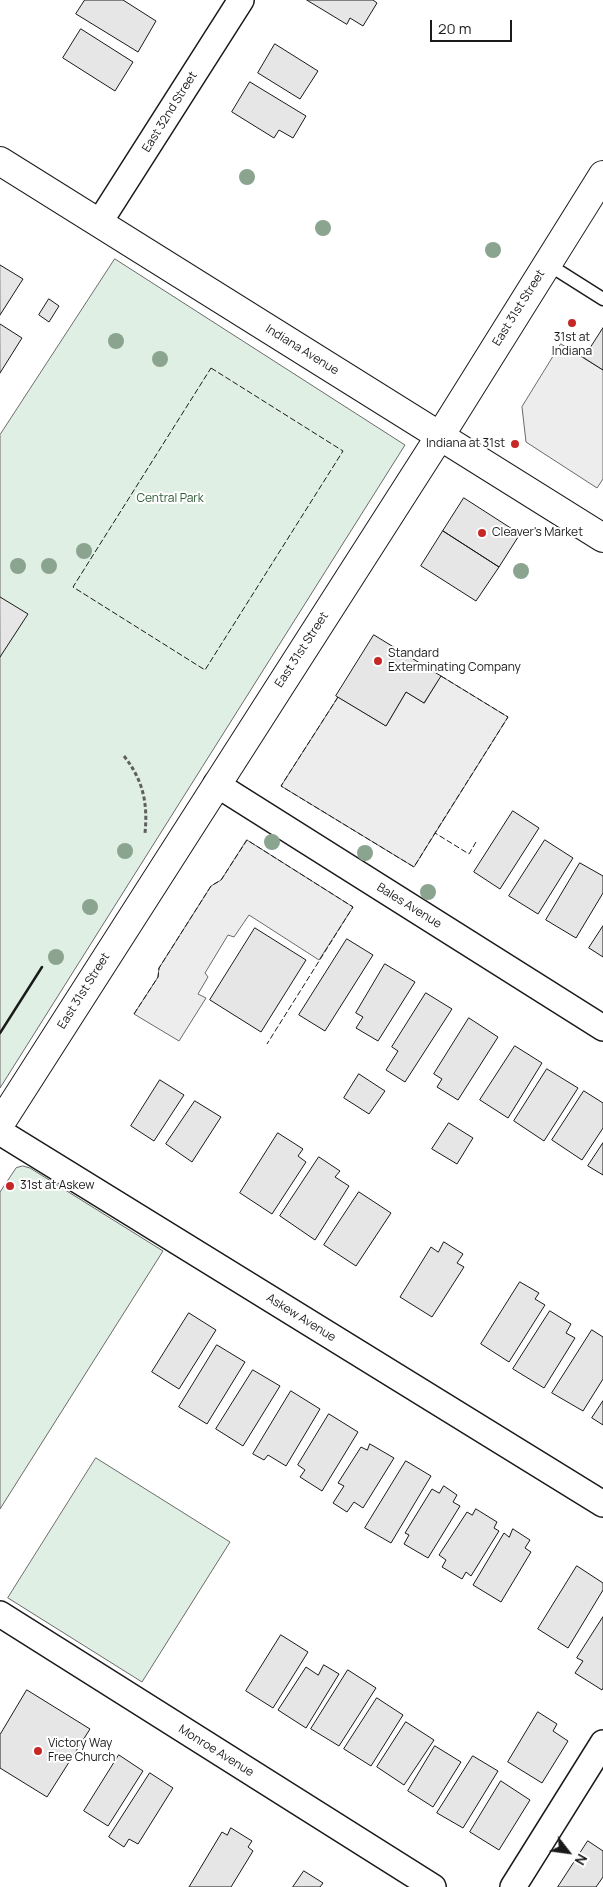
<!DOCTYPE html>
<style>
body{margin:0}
#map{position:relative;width:603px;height:1887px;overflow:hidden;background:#fff;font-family:Manrope,sans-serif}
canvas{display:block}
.north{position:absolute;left:543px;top:1827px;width:50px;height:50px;-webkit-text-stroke:4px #fff;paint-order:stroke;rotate:120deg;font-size:14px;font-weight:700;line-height:20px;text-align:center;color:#1a1a1a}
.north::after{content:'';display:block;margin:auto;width:18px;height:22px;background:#1a1a1a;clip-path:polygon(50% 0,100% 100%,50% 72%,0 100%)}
.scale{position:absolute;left:430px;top:20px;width:82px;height:22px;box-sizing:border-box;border:2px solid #1a1a1a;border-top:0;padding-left:6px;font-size:15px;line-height:18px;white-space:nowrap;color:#1a1a1a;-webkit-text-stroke:4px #fff;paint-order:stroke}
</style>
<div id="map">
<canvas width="603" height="1887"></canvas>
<div class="north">N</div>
<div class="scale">20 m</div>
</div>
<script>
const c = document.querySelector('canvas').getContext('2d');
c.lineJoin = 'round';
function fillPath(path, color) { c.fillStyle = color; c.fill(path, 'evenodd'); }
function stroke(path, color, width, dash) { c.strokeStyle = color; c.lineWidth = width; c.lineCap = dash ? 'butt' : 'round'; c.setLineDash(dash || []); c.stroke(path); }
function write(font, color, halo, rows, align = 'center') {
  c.font = font + ' Manrope,sans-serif'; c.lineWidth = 4; c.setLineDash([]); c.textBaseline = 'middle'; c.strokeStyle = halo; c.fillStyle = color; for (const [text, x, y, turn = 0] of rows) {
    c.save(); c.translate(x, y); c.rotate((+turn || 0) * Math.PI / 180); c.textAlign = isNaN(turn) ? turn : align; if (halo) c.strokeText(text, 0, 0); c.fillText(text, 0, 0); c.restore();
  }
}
const green = new Path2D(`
 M115,259L405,445L0,1088V435Z
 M23,1166L30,1168L163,1251L0,1509V1192L16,1168Z
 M96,1458L230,1542L142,1682L8,1598Z`);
const parking = new Path2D(`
 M561,344L603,370V479L597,488L526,442L522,407Z
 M441,676L508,717L414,867L281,786L338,697L386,726L406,692L424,703Z
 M247,840L353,907L319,960L249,915L234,937L228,935L205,973L208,977L198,994L206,998L179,1041L134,1014L158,977L159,968L211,886L221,880Z`);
const building = new Path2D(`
 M85,0H123L156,21L138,52L76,14Z
 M307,0H373L377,3L363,26L350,18L347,24Z
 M81,29L133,62L115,91L63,58Z
 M275,44L318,71L300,99L258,73Z
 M250,82L306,116L293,138L279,130L274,138L232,112Z
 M0,265L23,279L0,315Z
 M49,299L59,306L49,322L39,315Z
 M0,324L22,338L0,373Z
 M603,328V370L584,358Z
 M464,498L520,534L499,567L443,531Z
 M443,531L499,567L476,601L421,566Z
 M0,597L28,614L0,657Z
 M374,635L441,676L424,703L406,692L386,726L336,696Z
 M513,811L539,828L500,889L474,872Z
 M545,840L573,858L538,914L509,896Z
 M580,863L603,876V893L576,938L546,920Z
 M603,926V957L589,948Z
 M255,928L306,960L261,1032L210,1000Z
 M347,939L373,955L325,1031L299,1015Z
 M385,964L415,982L378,1041L356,1028L363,1017L356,1013Z
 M426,993L452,1009L405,1082L386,1070L398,1051L392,1047Z
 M469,1018L498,1037L458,1100L437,1087L442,1079L434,1074Z
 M515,1046L542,1063L508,1118L480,1100Z
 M547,1069L578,1088L544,1141L514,1121Z
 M359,1074L385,1091L369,1114L344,1098Z
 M160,1080L184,1095L154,1141L131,1126Z
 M584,1091L603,1103V1128L582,1160L552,1140Z
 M195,1101L221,1117L192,1162L166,1144Z
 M449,1123L473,1138L457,1164L432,1149Z
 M278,1133L303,1149L298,1156L306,1162L272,1214L240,1193Z
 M603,1143V1175L588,1166Z
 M319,1157L340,1171L335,1177L349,1186L315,1240L280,1216Z
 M359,1192L391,1213L356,1266L324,1245Z
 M444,1242L463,1254L457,1263L464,1267L432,1317L400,1297L431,1247L438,1252Z
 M520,1282L539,1293L535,1299L545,1305L509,1362L481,1344Z
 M550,1311L571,1324L566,1333L575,1338L544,1388L513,1369Z
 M189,1313L216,1330L179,1389L152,1372Z
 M592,1330L603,1337V1379L583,1411L552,1393Z
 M217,1345L245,1362L207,1424L179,1407Z
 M253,1370L280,1386L243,1446L216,1429Z
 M291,1391L320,1409L286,1466L268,1455L264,1460L253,1454Z
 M603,1401V1425L592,1418Z
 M329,1414L358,1432L322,1491L300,1477L305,1470L298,1465Z
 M370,1444L394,1458L363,1508L354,1502L347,1512L333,1503L344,1486L338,1483L361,1447L367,1450Z
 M406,1461L431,1476L391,1543L365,1528Z
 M444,1486L457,1495L453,1502L460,1506L428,1558L404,1544L409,1535L405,1533L432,1489L439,1493Z
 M476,1509L497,1522L494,1528L499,1531L471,1576L466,1572L462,1579L442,1567L446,1560L439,1555L467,1512L472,1515Z
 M513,1529L530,1540L525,1548L531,1552L501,1602L473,1585L504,1533L509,1537Z
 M577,1566L603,1583V1590L568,1648L538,1629Z
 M603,1617V1688L602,1690L575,1673L583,1661L577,1658Z
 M281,1635L308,1652L273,1708L246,1691Z
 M324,1665L339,1674L306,1728L278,1710L306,1667L318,1675Z
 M348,1670L376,1688L339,1746L311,1729Z
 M27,1690L90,1729L47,1797L0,1768V1735Z
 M377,1698L403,1715L371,1766L344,1749Z
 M538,1712L557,1724L553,1731L568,1741L542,1783L508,1762Z
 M406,1722L434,1740L404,1785L377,1767Z
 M435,1746L461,1762L433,1807L408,1791Z
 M119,1755L143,1771L108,1826L84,1811Z
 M473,1756L498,1771L463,1828L437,1813Z
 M150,1773L173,1788L138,1844L129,1839L124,1847L109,1837Z
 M501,1781L530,1800L499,1850L470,1832Z
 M231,1828L252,1841L248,1847L253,1851L231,1887H189L222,1832L227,1835Z
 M588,1841L603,1851V1877L596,1887H558Z
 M304,1871L323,1883L320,1887H293Z`);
const path = new Path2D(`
 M124,756C143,780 148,803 145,833`);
const lane = new Path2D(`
 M546,263L603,299`);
const street = new Path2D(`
 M99,223L241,0
 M216,784L603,1028
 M0,1132L603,1504
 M0,1614L433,1887
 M513,1887L603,1743`);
const secondary = new Path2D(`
 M0,161L603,538
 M0,1124L440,436L603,175`);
const fence = new Path2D(`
 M211,368L343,451L205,670L73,587Z
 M441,676L508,717L435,833L469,854L476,842
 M338,697L281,786L414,867L435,833
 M134,1014L158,977L159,968L211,886L221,880L247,840L353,907L267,1044`);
const wall = new Path2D(`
 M0,1033L42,967`);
const trees = [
 [247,177],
 [323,228],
 [493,250],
 [116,341],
 [160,359],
 [84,551],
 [18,566],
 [49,566],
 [521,571],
 [272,842],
 [125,851],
 [365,853],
 [428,892],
 [90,907],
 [56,957]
];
const markers = [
 [572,323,5,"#c62828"],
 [515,444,5,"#c62828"],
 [482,533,5,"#c62828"],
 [378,661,5,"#c62828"],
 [10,1186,5,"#c62828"],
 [38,1751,5,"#c62828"]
];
const streetNames = [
 ["East 32nd Street",170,112,-58],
 ["East 31st Street",519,308,-58],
 ["Indiana Avenue",302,350,32],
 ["East 31st Street",302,650,-57],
 ["Bales Avenue",409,906,32],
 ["East 31st Street",84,991,-58],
 ["Askew Avenue",301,1318,32],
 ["Monroe Avenue",216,1751,32]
];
const poiNames = [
 ["31st at",572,338,"center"],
 ["Indiana",572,352,"center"],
 ["Indiana at 31st",505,444,"right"],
 ["Cleaver's Market",492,533],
 ["Standard",388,654],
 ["Exterminating Company",388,668],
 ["31st at Askew",20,1186],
 ["Victory Way",48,1744],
 ["Free Church",48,1758]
];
const parkNames = [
 ["Central Park",170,499]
];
fillPath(green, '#e0efe3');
stroke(green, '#6a6a6a', 1);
fillPath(parking, '#ededed');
stroke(parking, '#6a6a6a', 1);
fillPath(building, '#e6e6e6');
stroke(building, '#1a1a1a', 1);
stroke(lane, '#1a1a1a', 15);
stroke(street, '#1a1a1a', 28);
stroke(secondary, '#1a1a1a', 30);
stroke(path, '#5f5f5f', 3, [4, 2.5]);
stroke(lane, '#fff', 12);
stroke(street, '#fff', 25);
stroke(secondary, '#fff', 28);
stroke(fence, '#1a1a1a', 1, [6, 2.5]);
stroke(wall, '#1a1a1a', 2.5);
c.fillStyle = '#8aa48f';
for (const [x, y] of trees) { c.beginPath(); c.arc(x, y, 8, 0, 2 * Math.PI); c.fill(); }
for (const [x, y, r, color] of markers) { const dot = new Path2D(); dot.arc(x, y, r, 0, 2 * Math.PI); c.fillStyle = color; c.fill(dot); stroke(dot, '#fff', 2); }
write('12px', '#1a1a1a', '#fff', streetNames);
write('12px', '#1a1a1a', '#fff', poiNames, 'left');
write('12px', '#2b5a34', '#fff', parkNames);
</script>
